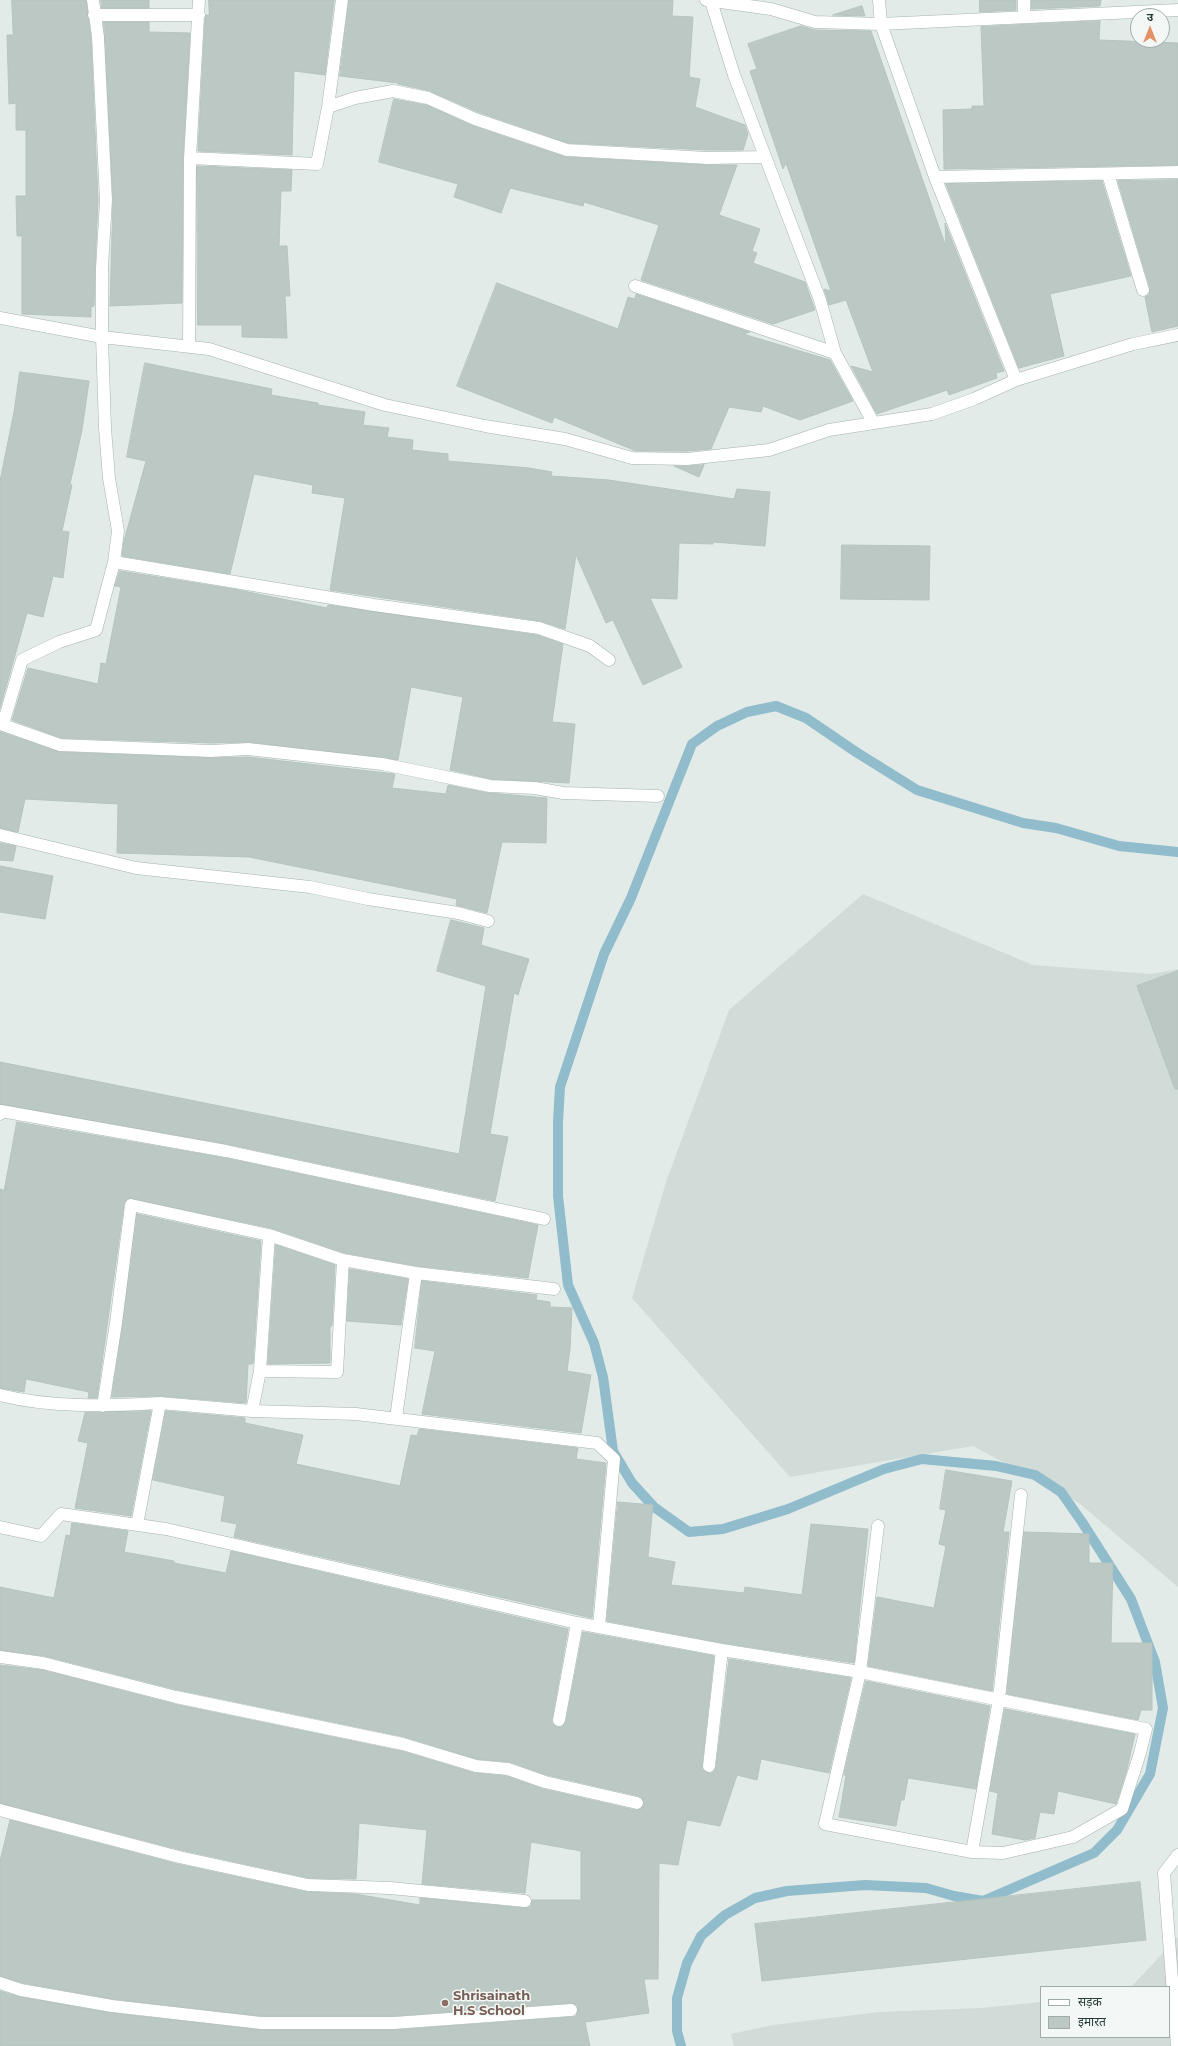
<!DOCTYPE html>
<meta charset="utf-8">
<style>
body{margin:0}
#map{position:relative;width:1178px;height:2046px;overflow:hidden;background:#e2ebe8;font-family:Montserrat,"Noto Sans Devanagari",sans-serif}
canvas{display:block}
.legend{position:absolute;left:1040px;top:1986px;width:130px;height:52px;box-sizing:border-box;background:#f3f8f6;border:1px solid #a0aca9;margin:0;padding:5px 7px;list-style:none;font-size:12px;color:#243a36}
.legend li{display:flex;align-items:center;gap:8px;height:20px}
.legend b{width:20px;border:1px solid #a0aca9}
.north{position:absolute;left:1130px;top:8px;width:40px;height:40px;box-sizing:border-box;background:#f3f8f6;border:1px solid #a0aca9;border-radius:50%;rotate:0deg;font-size:11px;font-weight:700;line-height:16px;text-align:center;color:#243a36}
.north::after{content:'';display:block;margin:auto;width:14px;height:18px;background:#e49167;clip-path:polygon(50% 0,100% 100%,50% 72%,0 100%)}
</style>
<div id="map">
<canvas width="1178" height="2046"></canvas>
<ul class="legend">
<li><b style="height:5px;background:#fff"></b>सड़क</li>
<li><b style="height:11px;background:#bbc8c4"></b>इमारत</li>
</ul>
<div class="north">उ</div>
</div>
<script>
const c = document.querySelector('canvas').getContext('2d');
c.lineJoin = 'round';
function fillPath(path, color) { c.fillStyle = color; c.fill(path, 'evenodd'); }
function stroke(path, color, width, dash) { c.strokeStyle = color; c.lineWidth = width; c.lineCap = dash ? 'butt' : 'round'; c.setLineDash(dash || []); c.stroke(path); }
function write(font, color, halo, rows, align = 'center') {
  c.font = font + ' Montserrat,sans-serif'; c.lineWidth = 3; c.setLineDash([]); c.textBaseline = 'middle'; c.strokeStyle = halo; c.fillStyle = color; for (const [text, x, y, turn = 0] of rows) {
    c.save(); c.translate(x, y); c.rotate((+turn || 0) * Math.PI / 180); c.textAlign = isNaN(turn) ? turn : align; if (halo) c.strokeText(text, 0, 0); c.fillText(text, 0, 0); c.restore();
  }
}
const built = new Path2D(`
 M863,894L1033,965L1151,974L1178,969V1587L1079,1503L973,1446L790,1477L632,1298L666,1182L729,1010Z
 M1178,1937V2046H734L731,2034L773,2025L879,2012L981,2008L1041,2002V2037H1169V1987H1131Z`);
const stream = new Path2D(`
 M681,2046L677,2031V1998L687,1963L701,1936L725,1915L755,1898L787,1891L865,1885L926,1888L954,1896L983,1901L1094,1853L1117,1830L1150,1774L1163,1708L1155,1662L1131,1599L1082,1522L1061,1492L1035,1475L996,1466L922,1459L884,1469L788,1509L723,1529L689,1532L654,1507L632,1483L613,1451L603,1377L594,1343L568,1285L558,1196V1122L560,1087L604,954L631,898L692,744L717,726L747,712L776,706L806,718L856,752L917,790L1023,823L1056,828L1119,846L1178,852`);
const building = new Path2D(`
 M12,0H86L91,38L98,200L95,268L94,306L91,307V317L22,314V236H17L16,196H26V130H16V103L9,104L7,35H13Z
 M101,0H149V8H102Z
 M209,0H334L325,75L294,71L292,155L198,151L205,19L206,15H209Z
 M349,0H673L672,16L693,17L689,77L700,79L695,107L745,125L748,134L743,150H707L568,143L478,112L430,91L398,84V83L340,76Z
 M980,0H1016V10L980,12Z
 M1032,0H1101L1100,6L1032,9Z
 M862,6L865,16L833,15Z
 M1100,21L1099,40L1178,43V165L944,169L943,110L972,109V106H984L981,27Z
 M104,22H149V32L190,33L183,158L182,303L110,306L113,200Z
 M801,26L815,30L871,31L946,247L945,223L1004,371L996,373L997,378L949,395L947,390L877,414L851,366L873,372L846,300L829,305L824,289L831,291L786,163L783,169L750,71L757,69L748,44Z
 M394,99L426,105L473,126L565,157L707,165H737L719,215L760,229L752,251L757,253L753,263L805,282L815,310L773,324L641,280L659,225L584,202L583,206L510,188L501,213L454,197L458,184L379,162Z
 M197,166L292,170L291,191H281L279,246H287L290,296H285L287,338L242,337V325H198Z
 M1178,180V326L1152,332L1145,297L1149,295L1150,288L1118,181Z
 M1102,181L1131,276L1050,294L1064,356L1019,368L946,184Z
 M497,283L618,329L628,297L635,299L636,294L750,332L743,334L830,360L853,401L800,420L763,406L761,412L729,407L711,449L687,451H636L554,417L552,423L457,386Z
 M145,363L272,389L271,395L318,403V405L365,412L363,425L389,428L387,437L413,440L412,450L448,454V461L529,468L552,472L551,476L609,480L734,499L737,489L770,492L765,546L713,542V544L679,543L677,599L650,598L682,667L643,685L613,620L606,623L576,555L565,629L540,621L330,590L345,498L312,493L313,485L254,474L230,574L122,556L124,541L146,461L127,457Z
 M20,372L89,381L82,430L70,484L72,485L62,531L69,532L63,578L53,576L43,617L27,613L0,708V481L14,412Z
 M704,465L699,477L674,466H688Z
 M842,545L930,546L929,600L841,599Z
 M120,571L233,589L327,608L328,605L537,635L563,644L552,722L575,724L569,783L491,779L450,770L463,697L411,687L398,760L249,742L211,743L61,738L12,720L28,668L98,684L101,663L106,664L121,587L115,586Z
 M0,732L59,752L211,758L248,757L395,774L392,788L446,794L448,785L489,793L547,798L546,843L502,842L487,913L456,905L457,899L249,857L117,853L118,804L25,799L18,832L0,828Z
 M0,843L16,846L13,861L0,860Z
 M0,866L53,876L45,919L0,912Z
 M451,920L484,928L481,945L529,959L518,995L514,993L490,1134L508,1137L495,1201L227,1144L0,1104V1062L459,1154L486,986L437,971Z
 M1178,971V1089H1175L1137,986Z
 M17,1122L225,1158L538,1225L528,1278L417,1266L345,1253L271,1228L129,1198L124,1204L97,1398H88L89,1392L26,1379L24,1392L0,1388V1189L4,1190Z
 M137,1214L261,1241L253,1364H248L246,1403L161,1396L112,1397Z
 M276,1245L335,1265L332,1326H330V1363L268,1364Z
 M350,1269L408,1279L401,1325L347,1321Z
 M422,1281L537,1295L536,1300L550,1302V1307L572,1308L570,1349L567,1371L591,1375L581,1433L422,1414L435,1351L415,1348Z
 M151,1411L131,1516L75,1508L88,1443L78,1441L85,1413Z
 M166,1411L245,1418V1423L303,1435L296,1464L400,1486L411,1435L417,1436L419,1429L578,1448L576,1459L606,1463L592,1618L234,1537L237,1524L221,1521L225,1496L153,1480Z
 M946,1470L1012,1481L1003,1532H1009L992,1691L868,1666L877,1597L934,1608L946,1546L939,1544L946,1510L940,1509Z
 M618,1502L653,1505L648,1557L675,1562L671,1585L744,1593L745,1587L802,1595L811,1524L868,1529L854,1663L723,1643L607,1621Z
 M72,1523L128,1531L124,1552L174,1561V1563L226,1573L231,1551L568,1629L552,1719V1723L557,1727H562L566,1721L583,1632L714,1656L702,1765V1769L708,1773H712L716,1767L729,1659L851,1678L829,1773L761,1759L757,1780L737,1775L720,1826L687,1820L678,1865L659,1863L658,1979H644L649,2013L585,2022L590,2046H0V1991L20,1997L111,2013L261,2030H395L572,2017L576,2016L578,2010L577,2005L570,2003L394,2016H261L113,1999L23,1983L0,1976V1861L10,1820L177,1864L307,1892L355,1894L420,1905V1898L524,1908L531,1906L532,1900H581V1851L531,1842L525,1893L422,1884L427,1830L359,1823L356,1879L309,1878L181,1850L0,1803V1665L42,1670L174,1704L401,1751L474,1773L506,1776L543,1789L635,1810L642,1808L644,1804L642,1798L639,1796L547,1775L510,1762L477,1759L405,1737L178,1690L45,1656L0,1650V1587L54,1598L66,1535L70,1536Z
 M1024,1532L1089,1534V1563H1113L1111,1643H1152V1710H1141L1138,1720L1007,1694Z
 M866,1681L990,1706L976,1789L908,1778L904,1800H901L896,1826L839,1817L846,1776L844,1775Z
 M1005,1709L1135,1734L1127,1769L1116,1804L1058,1791L1054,1814L1040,1812L1035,1838L1025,1840L992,1834L998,1793L990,1791Z
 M1140,1882L1146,1940L762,1981L755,1924Z`);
const service = new Path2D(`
 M0,835L136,868L310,887L368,899L458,913L488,921
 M1177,2046L1164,1873L1178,1855`);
const minor = new Path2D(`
 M93,0L98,37L106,200L102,268V337L105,428L109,478L118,531L114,562
 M706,0L771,9L815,22L881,24L1178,10
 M879,0L881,24L935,177L1016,380
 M711,1L734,75L820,300L835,353L873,422
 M94,15H199
 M1024,17V0
 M328,107L355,98L393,91L428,98L475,119L567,150L707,158L765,157
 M190,158L317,164L328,107L342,0
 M1108,174L1143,290
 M935,177L1178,172
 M635,286L835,353
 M0,318L102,337L209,349L385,405L485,426L565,439L632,458L687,459L769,450L829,430L932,414L974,399L1016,380L1133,344L1178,335
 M189,346L190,158L199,0
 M0,724L60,745L211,751L248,749L382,764L490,786L535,788L563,793L658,796
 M3,724L22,660L59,642L96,630L114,562L374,605L539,628L590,646L609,660
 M0,1114L1,1111L226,1151L544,1219
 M260,1371L337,1372L343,1260
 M0,1395C52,1408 107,1406 160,1403L137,1525
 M160,1403L252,1411L260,1371L269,1235
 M103,1406L116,1323L131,1205L269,1235L343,1260L416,1273L554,1289
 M252,1411L356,1414L597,1443L614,1459L599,1627
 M396,1418L416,1273
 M0,1527L41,1536L61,1514L166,1529L577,1623L559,1720
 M577,1623L722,1650L709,1766
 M722,1650L860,1672L1146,1729L1140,1753L1122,1809L1073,1837L1003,1853L972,1852L825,1824L860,1672L878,1526
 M0,1657L43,1663L176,1697L403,1744L476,1766L508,1769L545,1782L637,1803
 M0,1810L179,1857L308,1885L390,1888L525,1901
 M972,1852L999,1699L1021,1495
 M0,1983L21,1990L112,2006L261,2023H394L571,2010`);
const markers = [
 [445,2003,4,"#8d6e63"]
];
const educationNames = [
 ["Shrisainath",453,1996],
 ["H.S School",453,2011]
];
fillPath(built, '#d1dbd7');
stroke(stream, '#90bccb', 10);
fillPath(building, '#bbc8c4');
stroke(building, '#b5c4bf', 1);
stroke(service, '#a5b2af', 13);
stroke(minor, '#a5b2af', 13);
stroke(service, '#fff', 12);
stroke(minor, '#fff', 12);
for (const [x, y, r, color] of markers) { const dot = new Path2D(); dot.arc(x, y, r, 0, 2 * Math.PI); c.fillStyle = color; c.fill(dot); stroke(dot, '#f3f8f6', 1.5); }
write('bold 13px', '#785e54', '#f3f8f6', educationNames, 'left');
</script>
